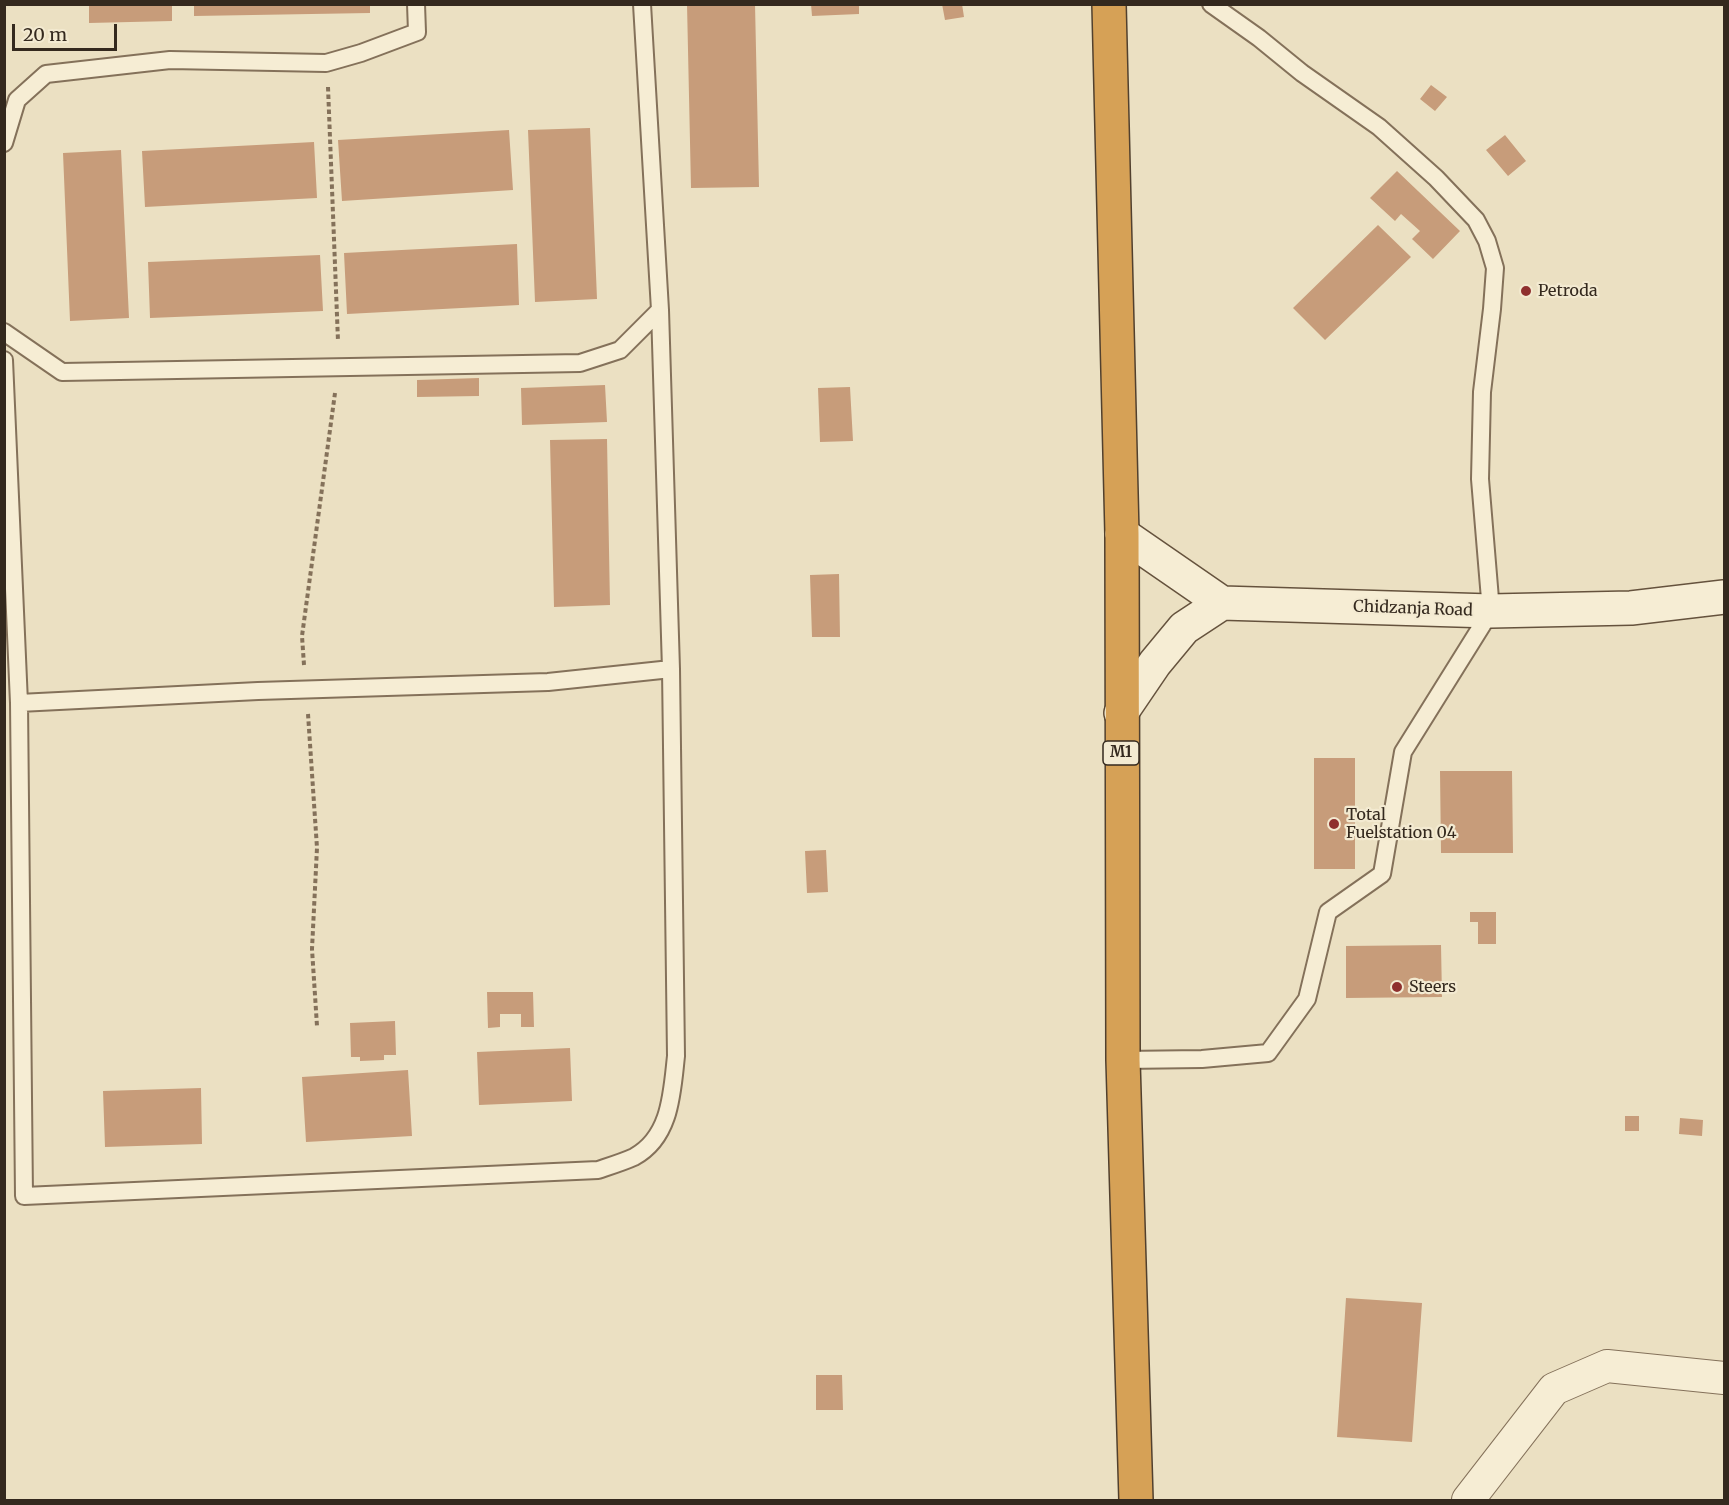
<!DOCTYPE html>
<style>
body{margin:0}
#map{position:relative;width:1729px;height:1505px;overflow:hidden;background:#ebe0c2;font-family:Merriweather,serif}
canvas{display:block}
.frame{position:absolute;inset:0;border:6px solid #34291e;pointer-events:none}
.scale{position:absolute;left:12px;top:24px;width:105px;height:27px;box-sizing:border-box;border:3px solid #34291e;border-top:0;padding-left:8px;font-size:18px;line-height:21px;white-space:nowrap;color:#34291e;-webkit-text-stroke:4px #f3ead1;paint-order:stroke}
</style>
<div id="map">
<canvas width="1729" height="1505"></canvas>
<div class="frame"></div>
<div class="scale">20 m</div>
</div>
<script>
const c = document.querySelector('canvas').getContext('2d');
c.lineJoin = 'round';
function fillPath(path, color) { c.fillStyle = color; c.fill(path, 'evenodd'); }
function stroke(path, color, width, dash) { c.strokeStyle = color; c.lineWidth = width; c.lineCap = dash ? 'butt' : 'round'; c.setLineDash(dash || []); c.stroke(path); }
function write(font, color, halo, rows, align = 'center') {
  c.font = font + ' Merriweather,serif'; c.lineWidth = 4.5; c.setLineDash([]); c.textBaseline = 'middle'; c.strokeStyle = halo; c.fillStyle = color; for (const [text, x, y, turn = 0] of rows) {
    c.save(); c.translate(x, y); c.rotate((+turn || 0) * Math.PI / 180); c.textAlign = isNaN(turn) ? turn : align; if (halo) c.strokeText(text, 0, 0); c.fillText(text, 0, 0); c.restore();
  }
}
const building = new Path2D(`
 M89,4H172V21L89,23Z
 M194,4H370V13L194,16Z
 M687,4H755L759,187L691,188Z
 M811,4H859V14L812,16Z
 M942,4H962L964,17L945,20Z
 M1431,85L1447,97L1435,111L1420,99Z
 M590,128L597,299L535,302L528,130Z
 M509,130L513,190L342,201L338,140Z
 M1505,135L1526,161L1508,176L1486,150Z
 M314,142L317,198L145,207L142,151Z
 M121,150L129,318L70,321L63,153Z
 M1397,171L1460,231L1433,259L1412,239L1420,231L1401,214L1395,221L1370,198Z
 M1378,225L1411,257L1325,340L1293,308Z
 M517,244L519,305L347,314L344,253Z
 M320,255L323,311L150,318L148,262Z
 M479,378V396L417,397V380Z
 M605,385L607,422L522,425L521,388Z
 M850,387L853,441L820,442L818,388Z
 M607,439L610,605L554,607L550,440Z
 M839,574L840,637H812L810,575Z
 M1314,758H1355V869H1314Z
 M1440,771H1512L1513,853H1441Z
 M826,850L828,892L807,893L805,851Z
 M1470,912H1496V944H1478V922H1470Z
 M1441,945L1442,997L1346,998V946Z
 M487,992H533L534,1027H521V1014H500V1027L488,1028Z
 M395,1021L396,1055H384V1060L360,1061V1057H351L350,1023Z
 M570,1048L572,1101L479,1105L477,1052Z
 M408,1070L412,1136L306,1142L302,1077Z
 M201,1088L202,1144L105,1147L103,1091Z
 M1625,1116H1639V1131H1625Z
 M1680,1118L1703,1120L1702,1136L1679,1134Z
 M1346,1298L1422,1303L1412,1442L1337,1437Z
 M816,1375H842L843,1410H816Z`);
const path = new Path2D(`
 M328,87L338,341
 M304,665L302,636L335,393
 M308,714L317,848L312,949L317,1026`);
const lane = new Path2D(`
 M4,143L17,100L46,74L170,60L326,63L361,53L417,32L416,4
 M4,332L62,372L580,363L620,350L660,310
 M4,360L19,703L24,1196L598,1170C610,1166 623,1162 634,1157C671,1137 672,1092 676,1056L671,669L660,310L642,4
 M19,703L258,691L548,682L671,669
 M1123,1060L1202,1059L1268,1053L1307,999L1328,912L1382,874L1403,752L1491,611L1480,479L1482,392L1492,309L1495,268L1487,241L1476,220L1436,178L1379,127L1302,73L1259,38L1211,4`);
const street = new Path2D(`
 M1468,1500L1554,1389L1607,1366L1724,1378`);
const secondary = new Path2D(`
 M1122,534L1222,603L1491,611L1631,608L1724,597
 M1121,713L1155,663L1184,628L1222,603`);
const highway = new Path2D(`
 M1109,4L1122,534L1123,1060L1136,1500`);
const markers = [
 [1526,291,6,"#8f302e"],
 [1334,824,6,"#8f302e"],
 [1397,987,6,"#8f302e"]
];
const shields = [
 [1121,753,36]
];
const shieldNames = [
 ["M1",1121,753]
];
const poiNames = [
 ["Petroda",1538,291],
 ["Total",1346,815],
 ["Fuelstation 04",1346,833],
 ["Steers",1409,987]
];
const streetNames = [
 ["Chidzanja Road",1413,609,2]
];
fillPath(building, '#c79c7a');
stroke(lane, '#84715a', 20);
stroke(street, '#84715a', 34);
stroke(secondary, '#65523d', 36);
stroke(highway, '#51402e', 36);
stroke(path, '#84715a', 4, [4.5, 3]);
stroke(lane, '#f6edd4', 16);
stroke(street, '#f6edd4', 32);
stroke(secondary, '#f6edd4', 33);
stroke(highway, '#d6a156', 33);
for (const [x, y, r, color] of markers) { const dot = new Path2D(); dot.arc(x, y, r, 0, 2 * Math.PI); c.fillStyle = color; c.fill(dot); stroke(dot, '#f3ead1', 2); }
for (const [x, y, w] of shields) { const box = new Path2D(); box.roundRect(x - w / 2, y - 12, w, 24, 4.5); c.fillStyle = '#f3ead1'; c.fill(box); stroke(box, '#34291e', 1.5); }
write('bold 15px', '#34291e', null, shieldNames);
write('16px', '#34291e', '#f3ead1', poiNames, 'left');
write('16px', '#34291e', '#f3ead1', streetNames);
</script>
